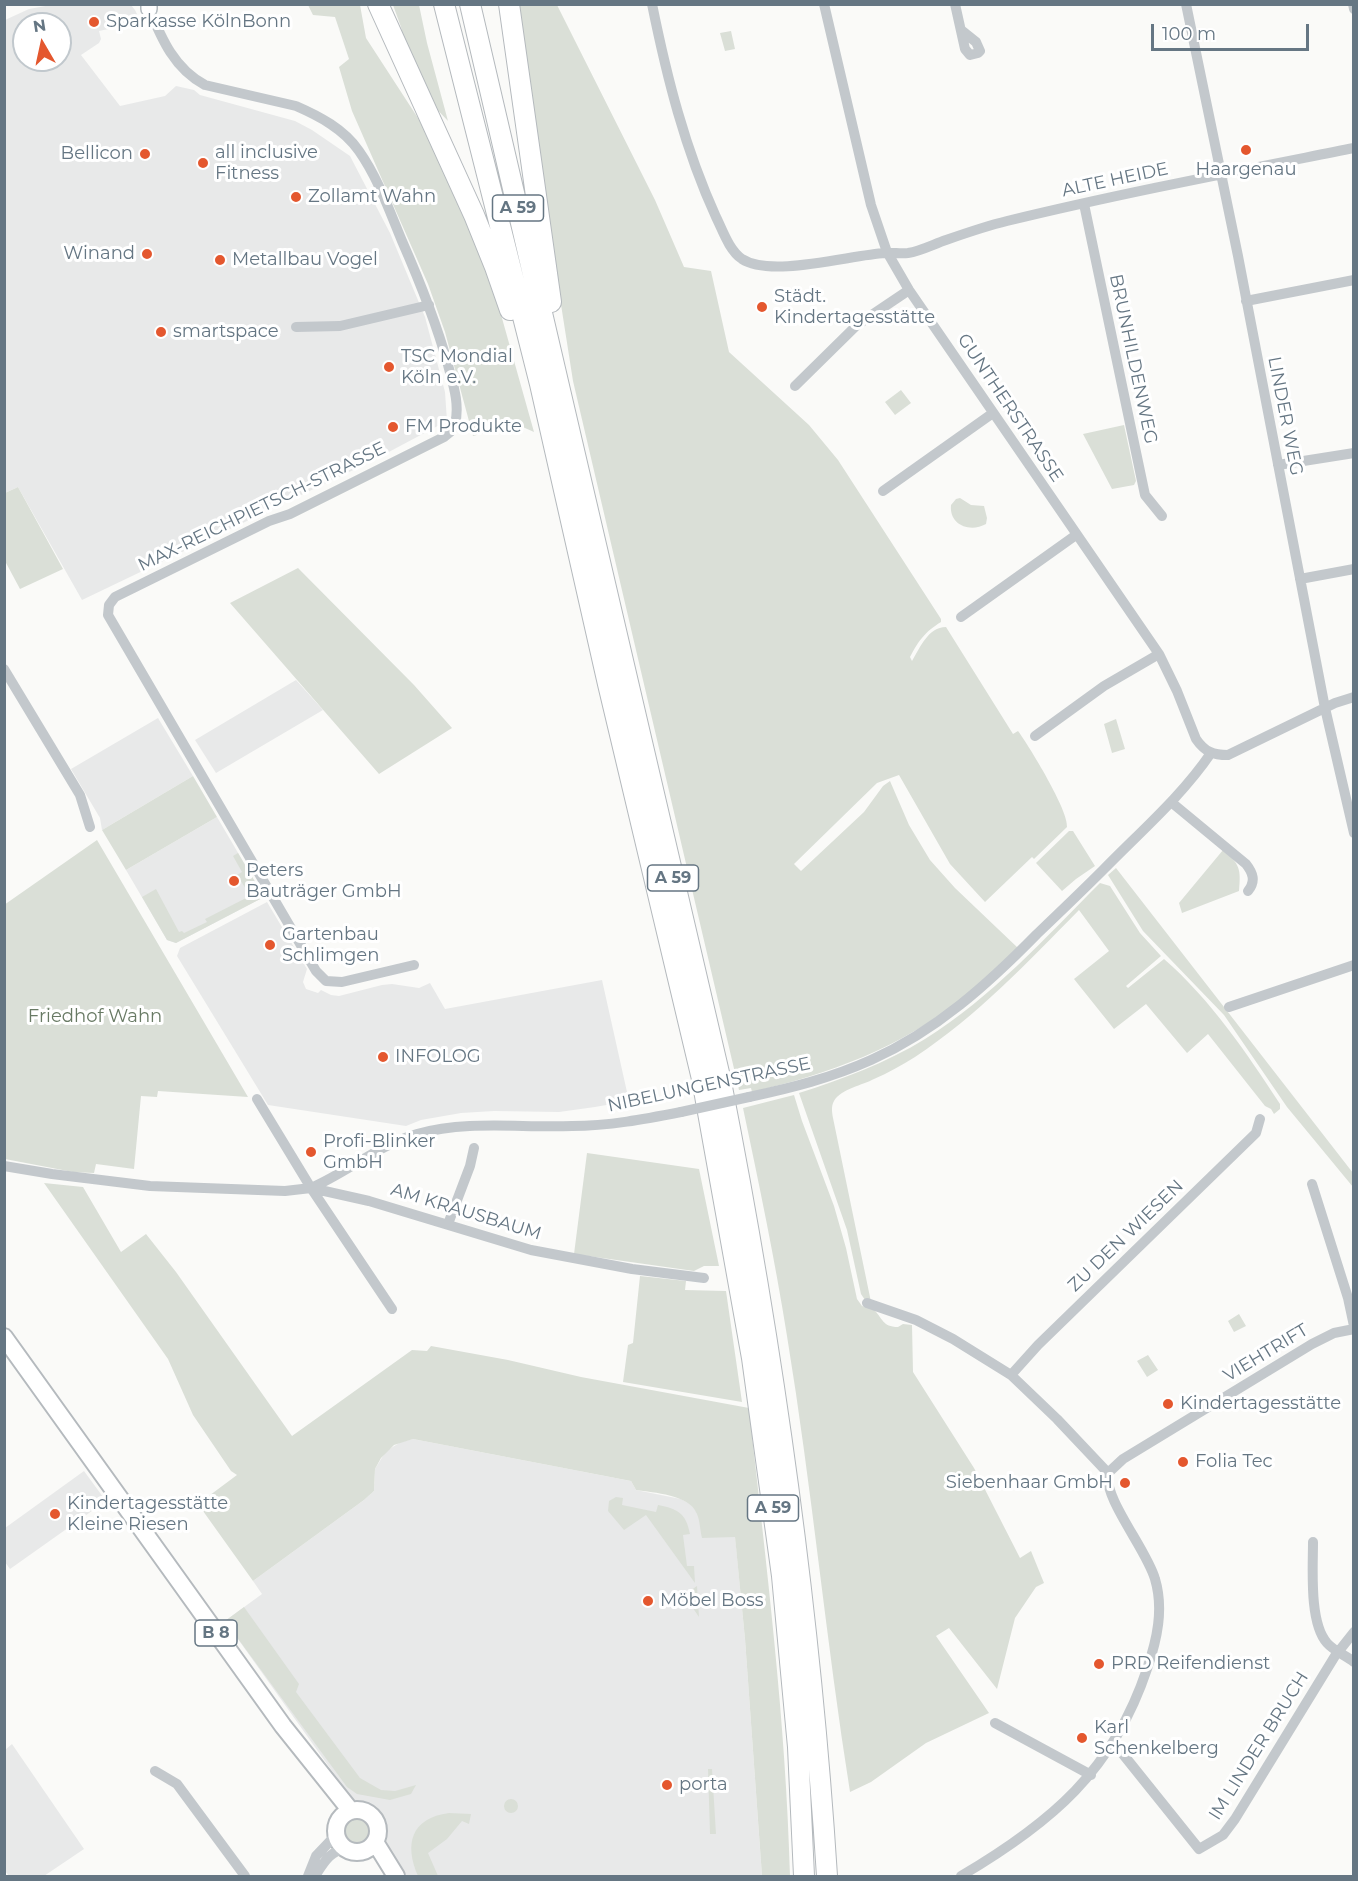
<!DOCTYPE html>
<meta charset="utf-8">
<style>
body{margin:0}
#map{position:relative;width:1358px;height:1881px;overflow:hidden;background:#fafaf8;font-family:Montserrat,sans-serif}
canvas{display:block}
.frame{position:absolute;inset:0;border:6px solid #657683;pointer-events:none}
.north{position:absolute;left:12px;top:12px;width:60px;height:60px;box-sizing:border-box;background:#fff;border:2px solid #c1c8cd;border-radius:50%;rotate:351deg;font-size:16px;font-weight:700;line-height:24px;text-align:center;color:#657683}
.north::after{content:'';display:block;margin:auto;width:21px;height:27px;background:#e4572e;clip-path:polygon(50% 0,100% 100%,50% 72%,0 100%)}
.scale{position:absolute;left:1151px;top:24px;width:158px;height:27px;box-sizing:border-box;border:3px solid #657683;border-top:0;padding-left:8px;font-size:18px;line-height:21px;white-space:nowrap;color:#657683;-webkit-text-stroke:4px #fff;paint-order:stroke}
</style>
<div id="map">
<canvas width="1358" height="1881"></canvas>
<div class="frame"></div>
<div class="north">N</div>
<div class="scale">100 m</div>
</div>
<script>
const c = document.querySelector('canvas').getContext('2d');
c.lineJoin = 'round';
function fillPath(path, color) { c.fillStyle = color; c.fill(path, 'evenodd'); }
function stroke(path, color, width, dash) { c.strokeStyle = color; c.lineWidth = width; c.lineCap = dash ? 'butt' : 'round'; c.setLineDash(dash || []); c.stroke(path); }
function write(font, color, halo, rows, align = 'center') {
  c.font = font + ' Montserrat,sans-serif'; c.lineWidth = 6; c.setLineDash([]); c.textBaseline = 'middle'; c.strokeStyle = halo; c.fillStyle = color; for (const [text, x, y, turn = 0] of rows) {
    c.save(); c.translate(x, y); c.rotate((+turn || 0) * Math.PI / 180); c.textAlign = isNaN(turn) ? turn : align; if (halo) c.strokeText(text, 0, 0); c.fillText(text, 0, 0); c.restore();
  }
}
const built = new Path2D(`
 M51,5H131L135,10L141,22L99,31L101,39L99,43L81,55L120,106L165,96L176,86L194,90L200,95L295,121L312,130L350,156L390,233L425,317L445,392L447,421L370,462L82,600L18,487L5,493V20L29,9ZM24,24H60V60H24Z
 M296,680L323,710L216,773L195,740Z
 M158,718L193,776L102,830L100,818L71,769Z
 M217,817L264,897L176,943L167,940L126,870Z
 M267,902L307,969L303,982L306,989L318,993L321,990L331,995L339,996L382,985L392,984L419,988L430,983L445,1009L602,980L629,1101L595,1107L559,1112L494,1111L461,1113L421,1120L406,1126L268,1105L177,956L180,948Z
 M413,1439L631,1481L636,1490L681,1499L690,1504L697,1512L735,1536L745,1639L762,1876H407L225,1621L262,1594L253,1581L364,1500L374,1491L375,1469L386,1451L401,1442Z
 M84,1471L106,1501L10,1569L5,1562V1528Z
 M12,1744L84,1849L44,1876H9L5,1871V1750Z`);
const green = new Path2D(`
 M308,5H360L366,38L429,135L491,279L534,432L516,424L473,436L445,332L428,284L352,111L339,67L349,59L335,17L313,15Z
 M393,5H419L427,43L448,121L428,100L409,63L401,27Z
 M514,5H557L655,200L684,267L711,271L729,352L809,425L838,460L941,619V622C925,632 919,640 910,657L912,661C920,648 928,627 946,627L1013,734L1018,731C1029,746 1069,811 1067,827L1034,859L1032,857L985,902L950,864L899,775L877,783L794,864L801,871L864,812L883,786L890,781L909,825L930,860L955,888L1018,948C1000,964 982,982 963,997C902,1048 828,1074 752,1092L751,1088L739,1090L573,381Z
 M731,31L735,49L725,51L720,33Z
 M901,390L911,403L895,415L885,402Z
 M1124,425L1136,481L1134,485L1112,489L1083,434Z
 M18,487L63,569L20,589L5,561V493Z
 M960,498L971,505L984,506L987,518L986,524C970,533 949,525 951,505L956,499Z
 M298,568L414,685L452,728L379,774L230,603Z
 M1116,719L1125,749L1112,753L1104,724Z
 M193,776L217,817L126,870L102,830Z
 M1069,831H1073L1095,866L1076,879L1062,891L1036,863Z
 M97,840L248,1097L158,1091L157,1097L141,1096L134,1169L96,1164L94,1173L73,1172L5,1159L4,905Z
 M1223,850C1240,864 1241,869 1239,891L1182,913L1179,903Z
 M238,853L264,897L176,943L167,940L142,897L156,889L179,932L182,931L184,933L207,922L205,919L248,897L245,890L246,889L237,875L242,872L233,856Z
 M1116,868L1353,1173V1187L1287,1107L1224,1015L1143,931L1108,875Z
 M1100,883L1110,886L1140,933L1161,956L1126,986L1128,988L1164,959C1211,1000 1246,1052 1280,1104V1109L1274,1114L1271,1109L1265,1106L1208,1034L1187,1053L1146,1004L1114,1029L1074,979L1109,951L1079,910C1027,963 977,1016 915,1057C902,1065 888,1073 874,1079C863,1085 841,1089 834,1101C831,1106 832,1112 833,1118L871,1302L865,1300L861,1294L847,1230L799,1093C843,1079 886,1063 925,1039C992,997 1045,938 1100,883Z
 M794,1095L802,1121L834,1206L846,1248L857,1299L862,1306L873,1309C883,1318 882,1327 898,1327L903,1324L912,1325L913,1372L974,1468L1020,1558L1031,1551L1044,1583L1036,1587L1015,1618L997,1689L949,1628L936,1636L989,1713L926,1743L871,1782L850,1792C826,1641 812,1488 787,1336C775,1260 759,1184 743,1108Z
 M587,1153L699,1169L719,1266H704L694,1271L574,1254Z
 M44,1183L83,1187L121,1252L146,1234L176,1272L292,1436L412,1350L427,1351L431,1346L508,1360L581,1377L749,1408C766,1564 786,1720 790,1876H762L745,1639L735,1537L702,1538C700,1530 700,1521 697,1514C689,1494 654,1493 636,1490L631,1481L413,1439L394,1445L381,1458L375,1469L374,1491L364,1500L253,1581L198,1504L237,1475L231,1471L193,1415L168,1359Z
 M640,1276L686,1281L685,1290L726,1291L742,1402L623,1382L628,1345L633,1343Z
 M1239,1314L1246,1326L1234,1332L1228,1321Z
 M1148,1355L1158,1370L1147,1377L1137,1361Z
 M616,1497L623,1498L622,1505L656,1512L658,1505C678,1509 686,1513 690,1534L683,1535L687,1566H694L695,1583L646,1515L624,1530L608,1511L609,1501Z
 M697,1586L699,1617L684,1595Z
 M244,1607L299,1684L296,1692L360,1778L381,1790L395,1791L416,1785L411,1794L390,1800L357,1794L347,1787L225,1621Z
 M708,1769H712L716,1834H710Z
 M504 1806a7 7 0 1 1 14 0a7 7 0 1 1-14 0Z
 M449,1813L471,1814L469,1824L462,1821L447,1839L428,1853L438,1876H418C404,1844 411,1818 449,1813Z
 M339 1831a18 18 0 1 1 36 0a18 18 0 1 1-36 0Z`);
const street = new Path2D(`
 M147,4C161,37 173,68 205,85L296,106C319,116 344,129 359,151C378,178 389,210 402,241C420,282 436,322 448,365C453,384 460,404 455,424C454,430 449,433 444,437L290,514L269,521L115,597L109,605L108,615L316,971L326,981L342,982L414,965
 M652,4C667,78 685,149 716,217C723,231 729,250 742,259C771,278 850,255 885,253C892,252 900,254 908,253C921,251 934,244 946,240C966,233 986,226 1007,221C1122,193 1238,171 1354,148
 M824,4L871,205L887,252L909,290L1159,654L1177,691L1196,739C1205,752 1213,755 1228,755L1335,703L1354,697
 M955,4L965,49L970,55L978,53L980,51L976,42L961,30
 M1186,4L1238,256L1325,708L1354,833
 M1353,4L1354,9
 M1084,204L1145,495L1162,516
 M1246,301L1354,280
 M296,327L340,326L429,305
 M795,386L857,325L909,290
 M1278,465L1354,453
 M883,491L993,413
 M1300,579L1354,569
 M961,617L1076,535
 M4,669L80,795L90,827
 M1035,736L1104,686L1159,654
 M1171,802L1246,864C1253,873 1256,881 1248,891
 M1229,1007L1354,965
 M749,1097C791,1088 831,1078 871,1060C936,1031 988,984 1037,934C1059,913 1081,892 1103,870C1140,832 1181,797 1211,753
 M257,1099L311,1188L392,1309
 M4,1166L52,1174L150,1186L285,1191L311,1188L369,1201L531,1250L632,1269L704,1278
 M1312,1184L1348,1298L1354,1326
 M311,1188C348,1172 378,1145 417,1134C468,1120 519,1128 572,1126C609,1126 645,1119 681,1112
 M448,1224L470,1166L474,1148
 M867,1303L916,1320L953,1339L1011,1375L1057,1419L1108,1473
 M1011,1375L1038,1345L1256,1133L1260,1119
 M1108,1473L1123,1459L1312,1344L1334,1333L1354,1329
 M1313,1542C1313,1568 1309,1623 1327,1643C1334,1651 1345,1655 1354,1662
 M995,1723L1091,1775
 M1113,1744L1118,1748L1199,1849L1223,1835L1235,1819L1335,1656L1354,1632
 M155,1771L177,1784L245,1876
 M308,1876L316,1856L336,1835
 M315,1876C323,1864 330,1850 346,1849
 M961,1876C1051,1823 1113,1771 1147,1669C1157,1640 1164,1609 1155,1579C1147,1550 1103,1498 1108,1473`);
const secondary = new Path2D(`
 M149,4V9`);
const primary = new Path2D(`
 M4,1337L283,1726L351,1811
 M336 1831a21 21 0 1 1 42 0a21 21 0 1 1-42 0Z
 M375,1842L396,1876`);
const highway = new Path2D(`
 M378,4L474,215L495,267L510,310
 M444,4L540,384L608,684L702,1079L752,1358L782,1576L798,1747L804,1876
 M470,4C554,362 636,720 720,1077C772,1341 810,1608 827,1876
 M509,4L551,302`);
const streetBridge = new Path2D(`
 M681,1112L749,1097`);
const markers = [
 [94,22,6,"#e4572e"],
 [1246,150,6,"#e4572e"],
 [145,154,6,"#e4572e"],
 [203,163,6,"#e4572e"],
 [296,197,6,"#e4572e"],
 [147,254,6,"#e4572e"],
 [220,260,6,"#e4572e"],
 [762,307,6,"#e4572e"],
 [161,332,6,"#e4572e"],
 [389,367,6,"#e4572e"],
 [393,427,6,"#e4572e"],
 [234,881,6,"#e4572e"],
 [270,945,6,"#e4572e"],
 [383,1057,6,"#e4572e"],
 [311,1152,6,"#e4572e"],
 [1168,1404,6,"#e4572e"],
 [1183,1462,6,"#e4572e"],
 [1125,1483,6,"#e4572e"],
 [55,1514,6,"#e4572e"],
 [648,1601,6,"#e4572e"],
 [1099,1664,6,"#e4572e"],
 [1082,1738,6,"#e4572e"],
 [667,1785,6,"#e4572e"]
];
const shields = [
 [518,208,51],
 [673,878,51],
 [773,1508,51],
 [216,1633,42]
];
const shieldNames = [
 ["A 59",518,208],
 ["A 59",673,878],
 ["A 59",773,1508],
 ["B 8",216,1633]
];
const poiNames = [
 ["Sparkasse KölnBonn",106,22],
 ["all inclusive",215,153],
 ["Fitness",215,174],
 ["Bellicon",133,154,"right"],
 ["Haargenau",1246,170,"center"],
 ["Zollamt Wahn",308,197],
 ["Winand",135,254,"right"],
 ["Metallbau Vogel",232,260],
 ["Städt.",774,297],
 ["Kindertagesstätte",774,318],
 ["smartspace",173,332],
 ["TSC Mondial",401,357],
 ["Köln e.V.",401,378],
 ["FM Produkte",405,427],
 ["Peters",246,871],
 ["Bauträger GmbH",246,892],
 ["Gartenbau",282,935],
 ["Schlimgen",282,956],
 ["INFOLOG",395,1057],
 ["Profi-Blinker",323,1142],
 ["GmbH",323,1163],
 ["Kindertagesstätte",1180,1404],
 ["Folia Tec",1195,1462],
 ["Siebenhaar GmbH",1113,1483,"right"],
 ["Kindertagesstätte",67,1504],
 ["Kleine Riesen",67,1525],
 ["Möbel Boss",660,1601],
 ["PRD Reifendienst",1111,1664],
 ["Karl",1094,1728],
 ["Schenkelberg",1094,1749],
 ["porta",679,1785]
];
const streetNames = [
 ["ALTE HEIDE",1115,180,-12],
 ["BRUNHILDENWEG",1133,359,78],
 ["GUNTHERSTRASSE",1010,408,56],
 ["LINDER WEG",1285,416,79],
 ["MAX-REICHPIETSCH-STRASSE",262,507,-26],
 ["NIBELUNGENSTRASSE",709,1085,-12],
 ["AM KRAUSBAUM",466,1212,17],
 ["ZU DEN WIESEN",1126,1236,-44],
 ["VIEHTRIFT",1266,1353,-31],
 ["IM LINDER BRUCH",1259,1746,-58]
];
const parkNames = [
 ["Friedhof Wahn",95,1017]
];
fillPath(built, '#e8e9e9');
fillPath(green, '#dadfd7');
stroke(secondary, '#b3babf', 18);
stroke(primary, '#b5babe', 20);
stroke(highway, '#b4b9bd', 22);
stroke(street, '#c3c8cc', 10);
stroke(secondary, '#fff', 15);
stroke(primary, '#fff', 16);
stroke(highway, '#fff', 20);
stroke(streetBridge, '#c3c8cc', 10);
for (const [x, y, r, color] of markers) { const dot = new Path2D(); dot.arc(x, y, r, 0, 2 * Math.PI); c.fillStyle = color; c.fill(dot); stroke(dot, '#fff', 2); }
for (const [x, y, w] of shields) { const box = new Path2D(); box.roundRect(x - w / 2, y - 13, w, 26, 4.5); c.fillStyle = '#fff'; c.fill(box); stroke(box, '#657683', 1.5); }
write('bold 16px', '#657683', null, shieldNames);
write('18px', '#657683', '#fff', poiNames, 'left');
write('18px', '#657683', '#fff', streetNames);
write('18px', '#687a64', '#fff', parkNames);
</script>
